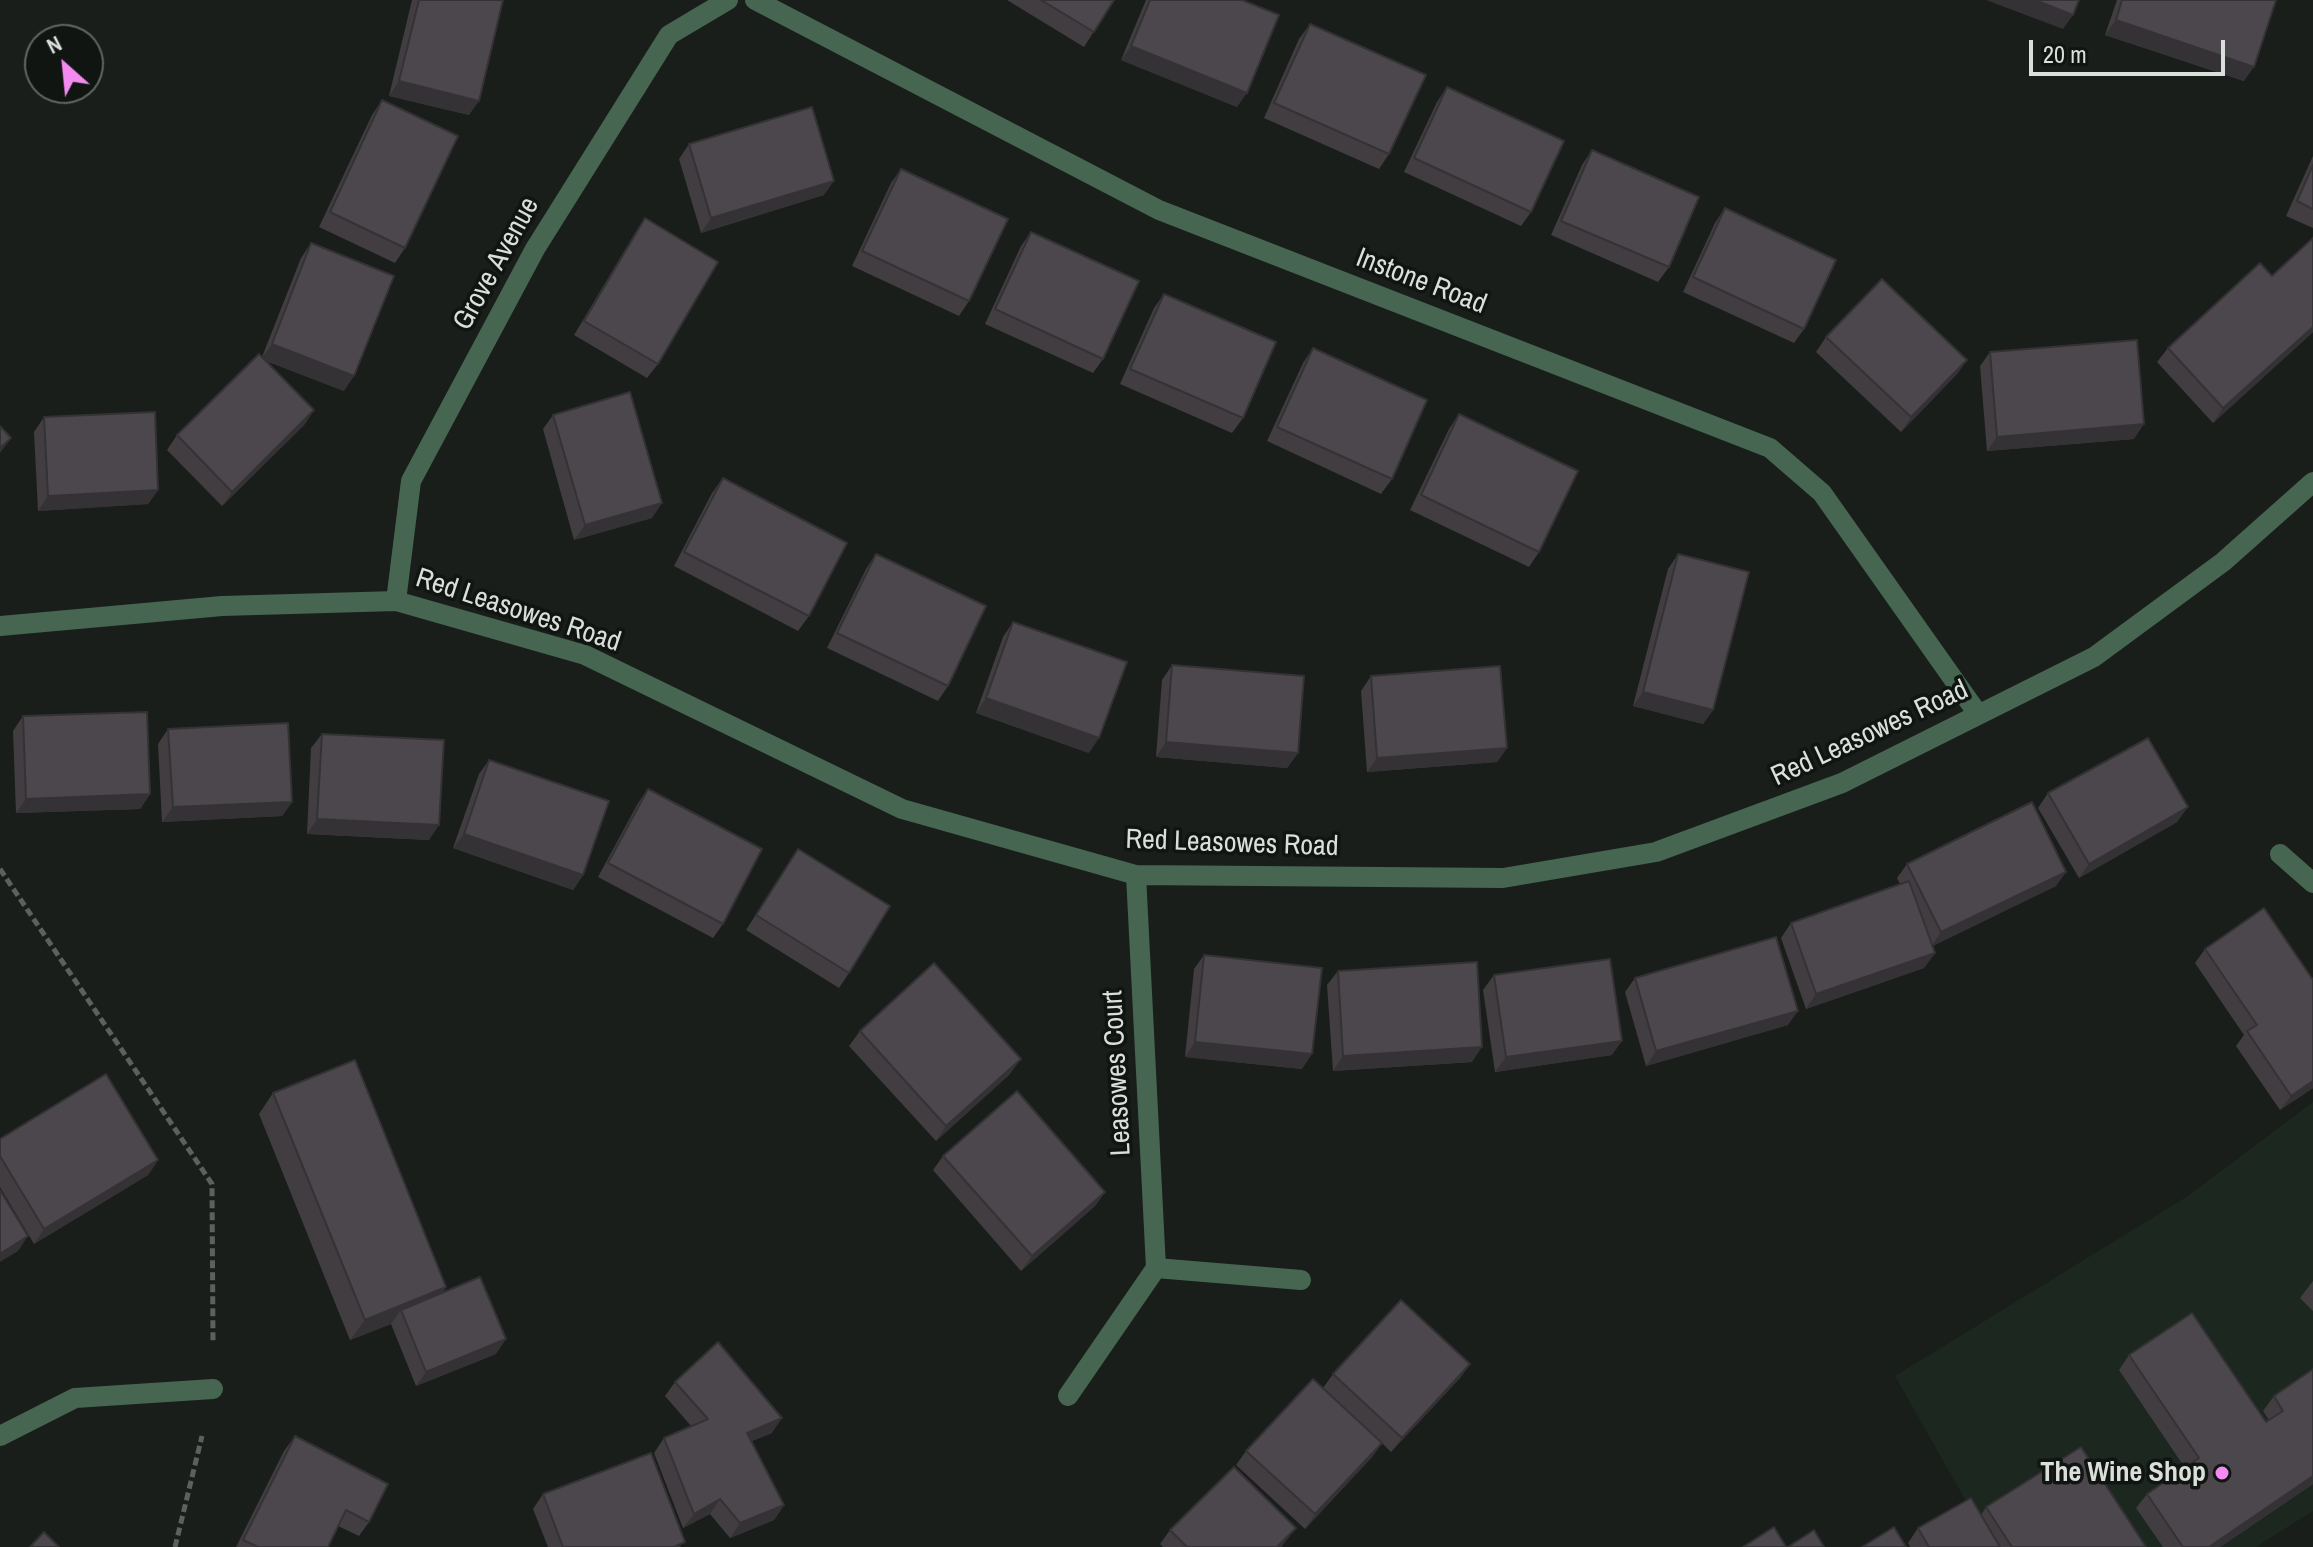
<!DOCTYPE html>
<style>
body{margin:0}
#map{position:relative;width:2313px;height:1547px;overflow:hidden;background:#191e1b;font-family:"Archivo Narrow",sans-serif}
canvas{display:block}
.north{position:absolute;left:24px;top:24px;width:80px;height:80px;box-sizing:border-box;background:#101512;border:2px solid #616663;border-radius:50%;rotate:333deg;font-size:22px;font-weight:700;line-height:32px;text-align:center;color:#dbdfdc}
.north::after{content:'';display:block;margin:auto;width:28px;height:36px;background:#f38af2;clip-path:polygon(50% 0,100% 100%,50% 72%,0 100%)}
.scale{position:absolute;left:2029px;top:40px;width:196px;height:36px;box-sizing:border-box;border:4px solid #dbdfdc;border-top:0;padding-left:10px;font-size:24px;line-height:28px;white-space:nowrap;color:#dbdfdc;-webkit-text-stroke:6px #101512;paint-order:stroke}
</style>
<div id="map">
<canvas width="2313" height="1547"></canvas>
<div class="north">N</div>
<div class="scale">20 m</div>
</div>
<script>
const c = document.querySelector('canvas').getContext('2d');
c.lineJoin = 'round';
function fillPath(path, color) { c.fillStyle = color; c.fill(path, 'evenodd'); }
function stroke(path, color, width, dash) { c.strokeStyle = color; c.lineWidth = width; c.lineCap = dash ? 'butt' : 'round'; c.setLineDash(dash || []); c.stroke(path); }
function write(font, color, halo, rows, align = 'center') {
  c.font = font + ' "Archivo Narrow",sans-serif'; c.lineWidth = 7; c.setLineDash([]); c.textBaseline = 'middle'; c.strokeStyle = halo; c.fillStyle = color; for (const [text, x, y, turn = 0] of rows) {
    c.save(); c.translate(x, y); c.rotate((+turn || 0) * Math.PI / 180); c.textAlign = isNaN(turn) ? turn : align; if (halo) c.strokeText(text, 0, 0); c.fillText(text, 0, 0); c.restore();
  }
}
const built = new Path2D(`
 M2313,1102V1511L2256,1547H1992L1895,1376L2188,1196Z`);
const path = new Path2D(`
 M0,869L212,1184L213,1343
 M175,1547L202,1436`);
const minor = new Path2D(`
 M755,0L1159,210L1770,448L1822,493L1978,714
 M396,601L411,481L535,249L669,35L728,0
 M0,626L222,606L396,601L585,655L902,809L1136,875L1503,878L1656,852L1842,783L2094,657L2223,562L2313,482
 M2280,854L2313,883
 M1156,1268L1301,1280
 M1068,1396L1156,1268L1136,875
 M0,1436L75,1398L213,1389`);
const wall = new Path2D(`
 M412,0H503L469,115L389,96Z
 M1007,0H1114L1084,47Z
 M1146,0H1242L1237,107L1121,60Z
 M2117,0H2276L2244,81L2105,35Z
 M1310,24L1389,154L1379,169L1264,118L1299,39Z
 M1447,87L1531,212L1521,226L1404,172L1437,102Z
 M382,100L405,248L395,263L319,227L372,115Z
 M689,144L824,195L701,233L679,159Z
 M1592,150L1669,267L1658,282L1551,235L1582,165Z
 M2313,156V228L2286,216Z
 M901,169L969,301L959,316L852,266L891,183Z
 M1725,208L1804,329L1794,343L1683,292L1715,223Z
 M645,218L658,364L647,378L574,335L635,233Z
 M1031,232L1103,359L1093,373L985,324L1021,246Z
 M2313,238V332L2213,423L2157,362L2168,348L2272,276Z
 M311,243L344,391L266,361L314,410L304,425L222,506L167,450L177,435L262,357L301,258Z
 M1164,294L1243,418L1232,433L1120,384L1154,308Z
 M1826,337L1967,360L1957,374L1901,432L1816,352Z
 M1313,348L1392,479L1381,494L1267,441L1303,363Z
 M1990,352L2134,439L1987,451L1980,366Z
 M1459,414L1539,552L1529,567L1410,510L1449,429Z
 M553,415L652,518L574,540L543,429Z
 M44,417L158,490L148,504L38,511L34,432Z
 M723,478L809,616L798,631L674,566L712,493Z
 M876,554L948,686L938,701L827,648L866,569Z
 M1678,554L1713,710L1703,724L1633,706L1668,569Z
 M1013,622L1089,753L976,713L1003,637Z
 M1172,665L1298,753L1287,768L1156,757L1162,680Z
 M1371,676L1507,748L1497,762L1367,772L1361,691Z
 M23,716L150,794L140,809L16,813L13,731Z
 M168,729L292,802L282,816L162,822L158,744Z
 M322,734L429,840L307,834L311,748Z
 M489,760L583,875L573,890L453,848L479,774Z
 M648,789L723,924L713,938L598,877L638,803Z
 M2048,793L2177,822L2079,878L2038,808Z
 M798,849L849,973L839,988L746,930Z
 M1907,864L2056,886L1932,946L1935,953L1924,968L1806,1009L1781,938L1791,923L1900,884L1897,878Z
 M2205,949L2313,980V1088L2280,1110L2236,1046L2244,1035L2195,963Z
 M1204,955L1302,1069L1185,1057L1194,969Z
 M1338,971L1472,1062L1333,1071L1327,985Z
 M1494,975L1612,1055L1495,1072L1483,990Z
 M1635,978L1788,1025L1646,1066L1625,992Z
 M860,1031L1010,1074L936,1141L849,1046Z
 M273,1093L446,1287L442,1293L496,1354L416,1386L391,1324L350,1340L259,1114Z
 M0,1139L158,1160L148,1175L34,1244L0,1187Z
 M943,1156L1105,1192L1095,1206L1021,1271L933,1170Z
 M2313,1281V1311L2300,1298Z
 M2129,1355L2266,1422L2269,1420L2263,1411L2274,1396L2313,1369V1484L2220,1547H2163L2136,1508L2147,1494L2185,1468L2119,1370Z
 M1470,1364L1460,1378L1391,1452L1382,1443L1372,1457L1305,1529L1236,1465L1246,1451L1323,1388L1333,1374Z
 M675,1382L772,1433L752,1441L784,1505L774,1520L730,1538L710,1514L683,1528L654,1453L664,1438L691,1426L665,1396Z
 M295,1436L369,1522L359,1536L338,1526L328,1547H236L284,1451Z
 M543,1494L682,1547H548L533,1509Z
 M1986,1507L2146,1547H1910L1908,1543L1918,1528L1981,1515Z
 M1296,1528L1281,1547H1163L1160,1544L1170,1530Z`);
const shadedWall = new Path2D(`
 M1986,0H2035L2073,15L2063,29Z
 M2116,20L2254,67L2244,81L2105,35Z
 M1131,46L1247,93L1237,107L1121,60Z
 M399,81L479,101L469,115L389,96Z
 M834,181L824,195L701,233L711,218Z
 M2313,327V332L2213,423L2223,408Z
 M272,344L354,376L344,391L261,359Z
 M1967,360L1957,374L1901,432L1911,417Z
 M314,410L304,425L222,506L232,492Z
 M2144,424L2134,439L1987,451L1997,437Z
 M11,438L0,453V448Z
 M158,490L148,504L38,511L48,496Z
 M662,503L652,518L574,540L585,525Z
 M1643,692L1713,710L1703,724L1633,706Z
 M986,698L1099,738L1089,753L976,713Z
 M1166,742L1298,753L1287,768L1156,757Z
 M1507,748L1497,762L1367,772L1377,758Z
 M150,794L140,809L16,813L26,799Z
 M292,802L282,816L162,822L173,807Z
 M2188,807L2177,822L2079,878L2089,864Z
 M317,819L439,825L429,840L307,834Z
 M464,834L583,875L573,890L453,848Z
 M2066,872L2056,886L1931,947L1941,932Z
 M1935,953L1924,968L1806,1009L1816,994Z
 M1798,1011L1788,1025L1646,1066L1656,1051Z
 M1622,1041L1612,1055L1495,1072L1506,1057Z
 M1195,1042L1312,1054L1302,1069L1185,1057Z
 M1482,1047L1472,1062L1333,1071L1343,1056Z
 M1021,1059L1010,1074L936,1141L946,1126Z
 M2313,1081V1088L2280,1110L2291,1096Z
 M158,1160L148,1175L34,1244L44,1229Z
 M1105,1192L1095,1206L1021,1271L1032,1256Z
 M28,1236L18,1251L0,1262V1254Z
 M446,1287L432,1307L401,1310L391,1324L350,1340L365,1320Z
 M506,1339L496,1354L416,1386L426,1372Z
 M1470,1364L1460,1378L1391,1452L1402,1438Z
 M782,1418L772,1433L737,1447L747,1433Z
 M1382,1443L1372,1457L1305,1529L1315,1514Z
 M2313,1476V1484L2220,1547H2209Z
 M720,1499L710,1514L683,1528L694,1514Z
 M784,1505L774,1520L730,1538L740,1523Z
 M1296,1528L1281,1547H1277Z`);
const building = new Path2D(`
 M419,0H503L479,101L399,81Z
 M1041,0H1114L1094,32Z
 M1150,0H1242L1279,15L1247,93L1131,46Z
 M2035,0H2079L2073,15Z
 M2122,0H2276L2254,67L2116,20Z
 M1310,24L1426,75L1389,154L1274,103Z
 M1447,87L1564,141L1531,212L1414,158Z
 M382,100L458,136L405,248L330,212Z
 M812,107L834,181L711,218L689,144Z
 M1592,150L1699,197L1669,267L1561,221Z
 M2313,165V209L2297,201Z
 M901,169L1008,219L969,301L862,251Z
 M1725,208L1836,260L1804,329L1693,277Z
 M645,218L718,262L658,364L584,321Z
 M1031,232L1139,281L1103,359L995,309Z
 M2313,238V327L2223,408L2168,348L2260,263L2272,276Z
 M311,243L394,276L354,376L272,344Z
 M1882,279L1967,360L1911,417L1826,337Z
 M1164,294L1276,342L1243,418L1130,369Z
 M2137,340L2144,424L1997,437L1990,352Z
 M1313,348L1427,400L1392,479L1277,427Z
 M259,354L314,410L232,492L177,435Z
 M630,392L662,503L585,525L553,415Z
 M155,412L158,490L48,496L44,417Z
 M1459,414L1578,471L1539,552L1421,495Z
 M0,426L11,438L0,448Z
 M723,478L847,543L809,616L684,552Z
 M876,554L986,606L948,686L837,633Z
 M1678,554L1749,572L1713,710L1643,692Z
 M1013,622L1127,662L1099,738L986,698Z
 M1172,665L1304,676L1298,753L1166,742Z
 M1500,666L1507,748L1377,758L1371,676Z
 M147,712L150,794L26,799L23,716Z
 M288,723L292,802L173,807L168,729Z
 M322,734L444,740L439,825L317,819Z
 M2148,738L2188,807L2089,864L2048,793Z
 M489,760L609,801L583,875L464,834Z
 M648,789L762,849L723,924L608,863Z
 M2032,802L2066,872L1941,932L1907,864Z
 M798,849L890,906L849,973L756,915Z
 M1909,881L1935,953L1816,994L1791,923Z
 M2264,908L2313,980V1081L2291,1096L2247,1031L2257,1025L2205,949Z
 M1776,937L1798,1011L1656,1051L1635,978Z
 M1204,955L1322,968L1312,1054L1195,1042Z
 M1610,959L1622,1041L1506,1057L1494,975Z
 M1477,962L1482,1047L1343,1056L1338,971Z
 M934,963L1021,1059L946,1126L860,1031Z
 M355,1060L446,1287L365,1320L273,1093Z
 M106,1074L158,1160L44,1229L0,1156V1139Z
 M1017,1091L1105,1192L1032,1256L943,1156Z
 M0,1190L28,1236L0,1254Z
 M480,1277L506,1339L426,1372L401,1310Z
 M1401,1300L1470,1364L1402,1438L1333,1374Z
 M2192,1313L2266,1422L2283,1411L2274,1396L2313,1369V1476L2209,1547H2183L2147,1494L2199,1458L2129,1355Z
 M718,1342L782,1418L747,1433L784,1505L740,1523L720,1499L694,1514L664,1438L708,1419L675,1382Z
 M1313,1379L1382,1443L1315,1514L1246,1451Z
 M295,1436L388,1484L369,1522L346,1510L328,1547H258L243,1540Z
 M2081,1447L2146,1547H2012L1986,1507Z
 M651,1453L685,1542L674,1547H563L543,1494Z
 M1234,1467L1296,1528L1277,1547H1187L1170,1530Z
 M1971,1498L2000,1547H1929L1918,1528Z
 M1774,1527L1786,1547H1743Z
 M1894,1527L1906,1547H1862Z
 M1814,1530L1824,1547H1788Z
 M44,1532L59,1547H30Z`);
const markers = [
 [2222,1473,8,"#f38af2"]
];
const streetNames = [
 ["Grove Avenue",497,264,-61],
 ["Instone Road",1421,282,21],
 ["Red Leasowes Road",518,611,18],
 ["Red Leasowes Road",1870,734,-25],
 ["Red Leasowes Road",1232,844,2],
 ["Leasowes Court",1118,1073,-93]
];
const poiNames = [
 ["The Wine Shop",2206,1473]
];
fillPath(built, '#1c2720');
stroke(path, '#5d615e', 5, [8, 4]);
stroke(minor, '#466651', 20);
fillPath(wall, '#413d41');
fillPath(shadedWall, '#353235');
fillPath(building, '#4c474c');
stroke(building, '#353235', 2);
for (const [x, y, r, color] of markers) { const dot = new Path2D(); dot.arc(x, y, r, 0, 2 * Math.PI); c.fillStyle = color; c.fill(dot); stroke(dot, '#101512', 3); }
write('28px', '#dbdfdc', '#101512', streetNames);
write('bold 28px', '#dbdfdc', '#101512', poiNames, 'right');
</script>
